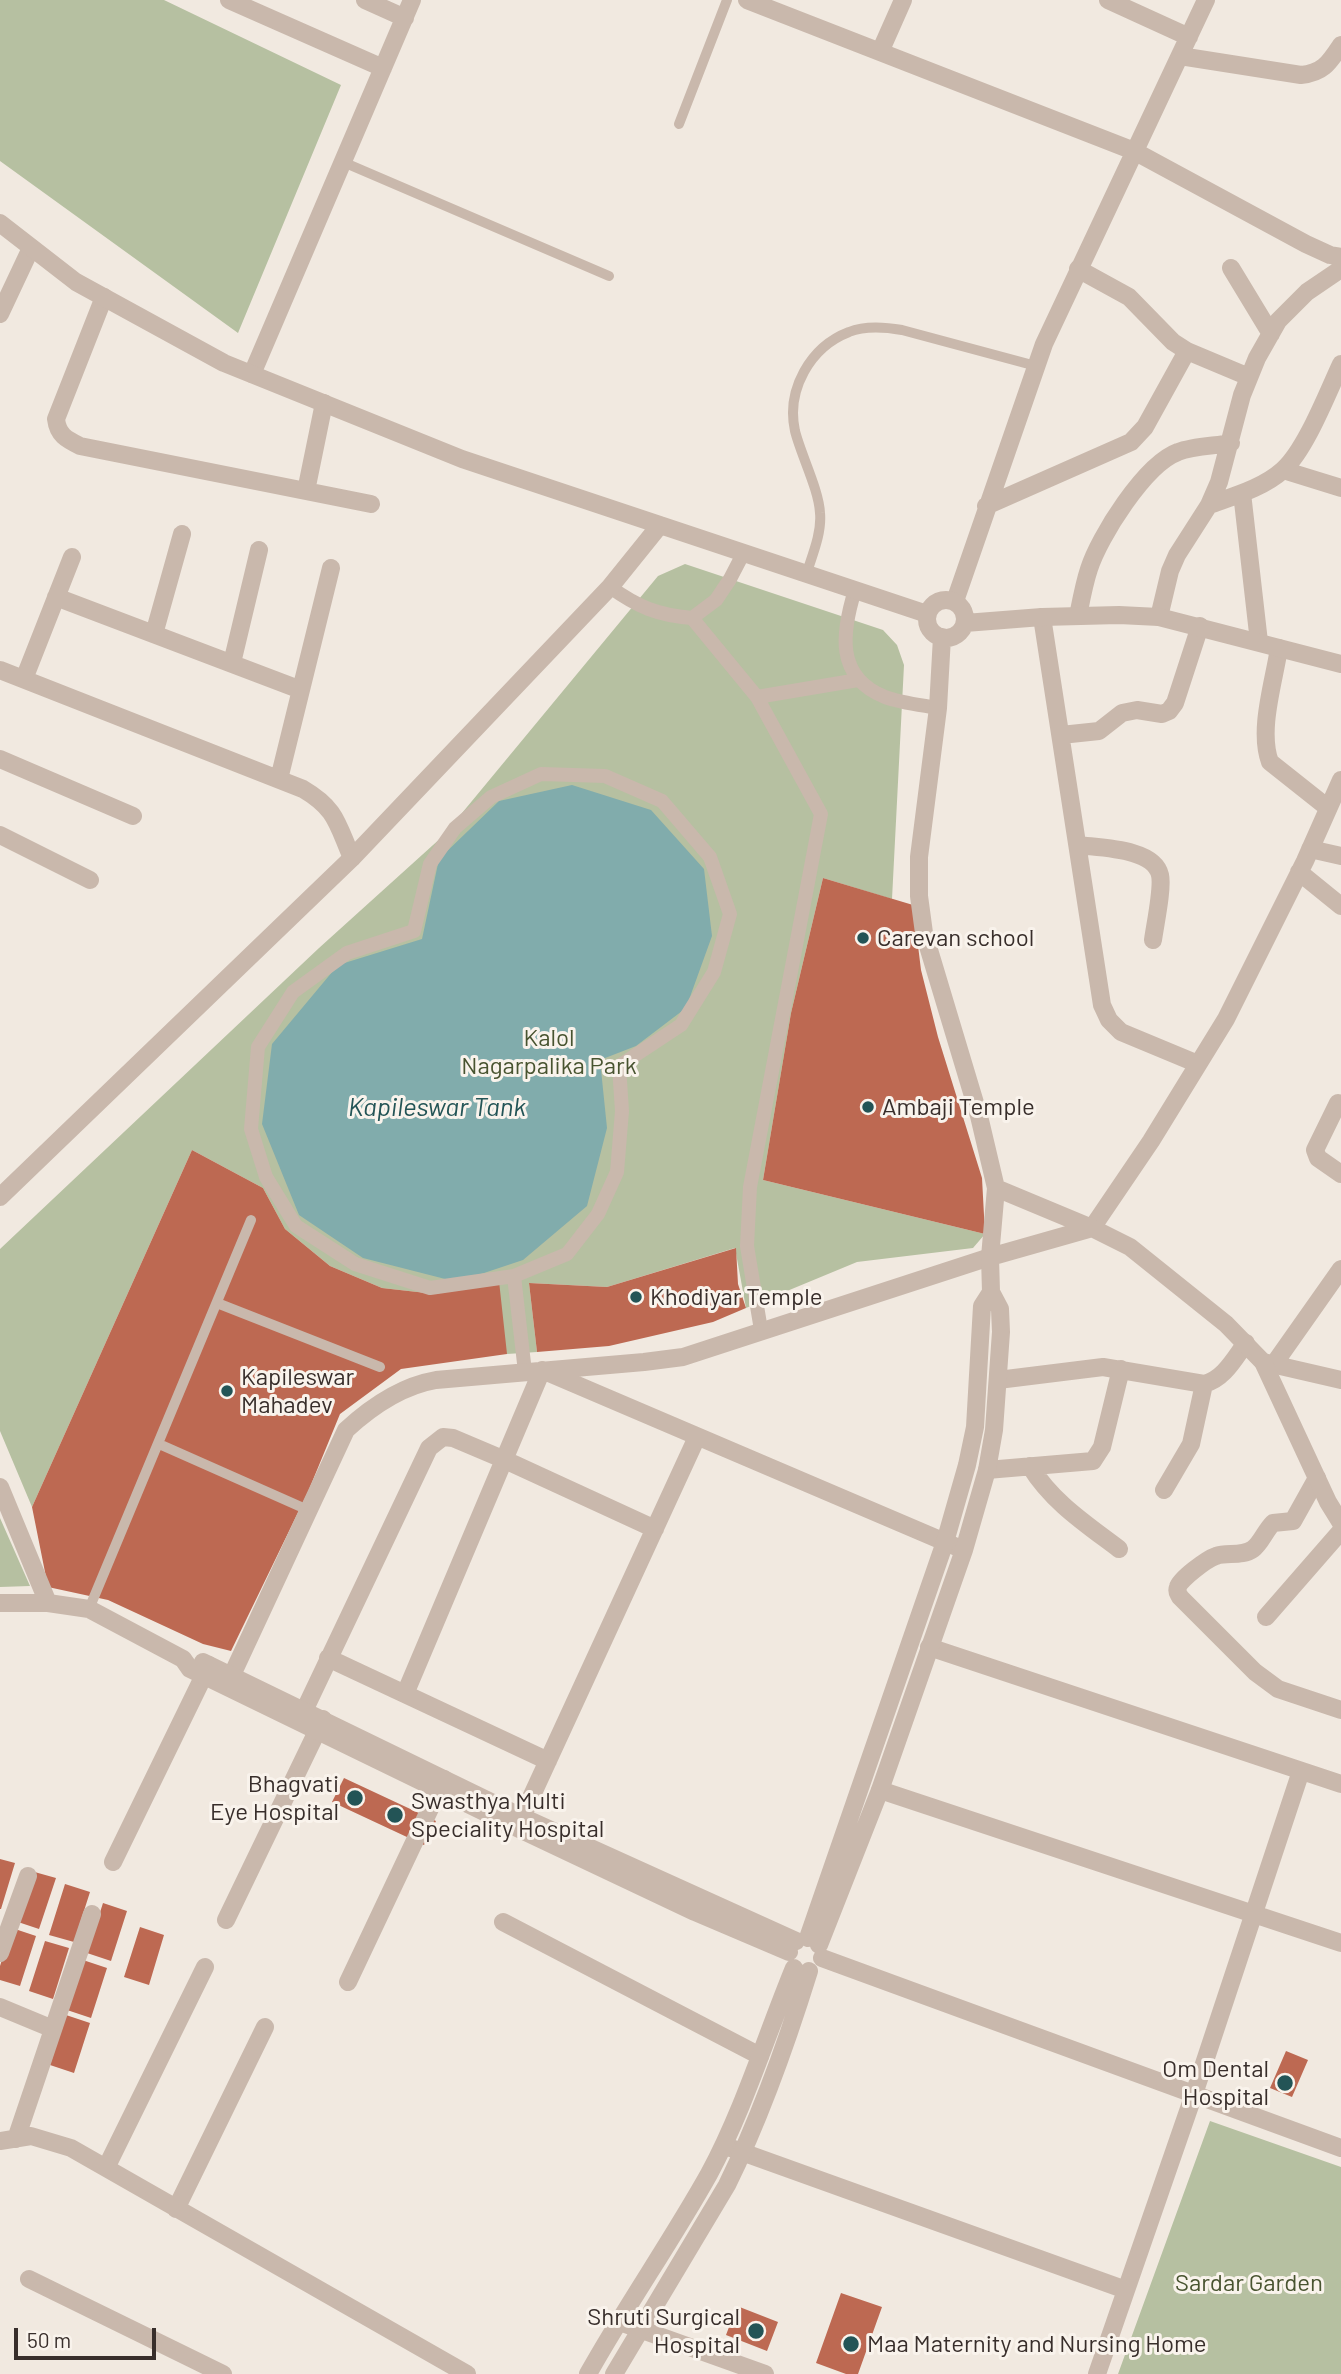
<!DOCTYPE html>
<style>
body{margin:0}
#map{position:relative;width:1341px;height:2374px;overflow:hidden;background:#f1e9e0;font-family:Barlow,sans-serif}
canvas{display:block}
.scale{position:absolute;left:14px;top:2328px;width:142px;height:32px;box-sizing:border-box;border:4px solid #382e2b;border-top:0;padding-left:9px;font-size:21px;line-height:24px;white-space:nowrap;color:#382e2b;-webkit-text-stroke:5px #f9f3ec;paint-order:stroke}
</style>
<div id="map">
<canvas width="1341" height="2374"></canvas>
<div class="scale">50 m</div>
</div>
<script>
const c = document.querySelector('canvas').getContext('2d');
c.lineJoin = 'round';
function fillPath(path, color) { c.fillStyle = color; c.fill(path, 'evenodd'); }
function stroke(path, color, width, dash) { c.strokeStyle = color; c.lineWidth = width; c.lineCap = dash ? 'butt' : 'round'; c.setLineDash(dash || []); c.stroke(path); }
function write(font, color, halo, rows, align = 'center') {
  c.font = font + ' Barlow,sans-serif'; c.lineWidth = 6; c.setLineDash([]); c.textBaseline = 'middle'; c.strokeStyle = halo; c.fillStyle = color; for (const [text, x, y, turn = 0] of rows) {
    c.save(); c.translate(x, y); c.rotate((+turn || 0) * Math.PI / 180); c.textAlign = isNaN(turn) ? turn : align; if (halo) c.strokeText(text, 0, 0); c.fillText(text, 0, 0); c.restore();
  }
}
const green = new Path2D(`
 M0,0H164L341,85L238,333L0,161Z
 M685,564L883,630L897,645L904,665L892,899L823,878L791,1013L763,1180L985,1234L973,1248L857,1262L746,1308L735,1248L607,1287L529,1283L537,1352L507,1354L435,1294L382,1288L330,1266L285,1229L263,1188L192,1150L32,1507L0,1431V1249L319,948L443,836L658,576Z
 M0,1518L30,1586L0,1587Z
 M1210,2121L1341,2167V2374H1118Z`);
const water = new Path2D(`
 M572,785L651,810L704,869L712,936L686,1008L636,1046L600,1060L607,1128L587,1206L523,1260L457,1282L363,1258L299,1215L262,1124L272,1044L338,965L422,939L439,859L499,801Z`);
const building = new Path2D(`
 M823,878L913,905L921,970L938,1037L982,1178L985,1234L763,1180L791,1013Z
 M192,1150L263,1188L285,1229L330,1266L382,1288L435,1294L499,1281L507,1354L401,1369L340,1414L308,1492L231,1651L203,1644L108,1600L48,1587L32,1507Z
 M736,1248L738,1284L746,1308L713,1322L609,1346L537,1352L529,1283L607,1287Z
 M344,1778L436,1821L424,1845L332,1802Z
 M0,1859L15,1863L1,1909H0Z
 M31,1871L56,1878L39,1929L15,1921Z
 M65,1884L90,1892L74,1942L49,1935Z
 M103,1903L127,1911L111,1961L87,1953Z
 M140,1927L164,1935L149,1985L124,1977Z
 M12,1928L36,1936L20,1986L0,1980V1966Z
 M45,1941L69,1948L53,1999L29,1991Z
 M83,1960L107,1968L91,2018L67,2010Z
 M66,2015L90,2023L74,2073L50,2065Z
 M1286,2051L1308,2060L1292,2097L1270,2088Z
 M841,2293L882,2307L858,2374H846L816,2363Z
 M737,2306L778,2322L767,2351L726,2335Z`);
const service = new Path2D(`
 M679,124L727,0
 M343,162L609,276
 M806,575C812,556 822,533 820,513C819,490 801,455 795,431C786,390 810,347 849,332C866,325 885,327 902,330L1036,366
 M217,1303L380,1367
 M159,1444L308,1510
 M89,1609L251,1220`);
const pedestrian = new Path2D(`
 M610,587C638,607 657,615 692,618L716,600L730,579L743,554
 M855,590C842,632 835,677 885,697C901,703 921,705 938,708
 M692,618L757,697L821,814L750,1187L747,1246L761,1330
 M757,697L858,680
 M514,1276L430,1288L355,1264L296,1226L266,1177L251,1129L258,1047L293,992L347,953L414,931L430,864L455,828L491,797L541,774L605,776L662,801L710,857L730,914L714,972L681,1025L619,1066L622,1111L617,1172L598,1214L567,1254L514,1276L525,1372`);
const minor = new Path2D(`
 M229,0L383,68
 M365,0L405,18
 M747,0L1134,151L1306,244L1330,255L1341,257
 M1108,0L1189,37
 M880,52L903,0
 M1180,56L1301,75C1323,73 1329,63 1341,45
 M1231,268L1271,334
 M1078,269L1129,297L1173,342L1187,351L1249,377
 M104,297L56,419C58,435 66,439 80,446L371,504
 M0,314L31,248
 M252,374L412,0
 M1283,470L1341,488
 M306,491L324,403
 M1242,493L1259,642
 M1209,505C1234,496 1263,488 1283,470C1306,449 1327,394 1341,364
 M986,506L1131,442L1145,427L1187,351
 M56,597L301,690
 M955,601L1044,344L1206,0
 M1078,616C1081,601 1084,584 1089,569C1099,537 1145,464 1178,452C1193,446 1214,446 1231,443
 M1042,617L1102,1005L1109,1020L1121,1032L1198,1064
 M1159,617L1170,571L1177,555L1209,505L1219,482L1242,395L1257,358L1278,321L1307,292L1341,269
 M154,634L182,534
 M1279,648C1274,682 1258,730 1270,762L1328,808
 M232,663L259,550
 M0,670L303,789C337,809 337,824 352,858
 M24,679L72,557
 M1061,735L1099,731L1122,713L1137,710L1162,714L1169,711L1175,703L1200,626
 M0,759L133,816
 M279,779L331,568
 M0,835L90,880
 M1078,845C1100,848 1154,848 1160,875C1163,888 1155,925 1153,940
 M1310,849L1341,856
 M1299,872L1341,906
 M1338,1103L1315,1150L1318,1158L1341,1174
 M1092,1228L1151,1141L1226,1019L1305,861L1341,780
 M1263,1362L1341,1380
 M1274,1364L1341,1269
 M998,1380L1103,1367L1204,1384C1224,1379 1234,1359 1246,1343
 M1030,1466C1052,1502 1086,1524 1119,1549
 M987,1470L1093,1461L1102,1447L1121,1369
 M1317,1478L1293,1521L1273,1523C1265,1531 1261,1543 1253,1549C1242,1557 1227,1552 1216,1556C1207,1559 1180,1579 1178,1587C1176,1592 1178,1593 1180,1597L1255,1672L1278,1689L1341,1710
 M1164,1490L1191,1444L1204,1384
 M1266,1617L1341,1531
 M929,1647L1341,1784
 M328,1658L548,1761
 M232,1675L346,1430C372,1406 401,1386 436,1380L644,1362L683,1357L990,1257
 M405,1694L542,1370L959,1548
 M304,1711L429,1448L443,1437L453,1438L505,1460L655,1529
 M880,1790L1341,1943
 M522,1817L697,1437
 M113,1862L209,1665
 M226,1920L323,1719
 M503,1922L760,2056
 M0,1953L28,1876
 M348,1982L444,1779
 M0,2007L53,2029
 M16,2139L92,1914
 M0,2141L31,2136L71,2148L467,2374
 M728,2147L1126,2290
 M106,2168L205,1967
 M176,2209L265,2027
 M29,2279L223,2374
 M617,2321L765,2374
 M1097,2374L1194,2094L1301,1771`);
const tertiary = new Path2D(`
 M0,223L76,282L224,363L462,459L927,614
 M927 619a19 19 0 1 1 38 0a19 19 0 1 1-38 0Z
 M965,623L1042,617L1119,615L1159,617L1341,664
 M996,1188L1092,1228L1130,1247L1226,1324L1263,1362L1328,1502L1341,1523
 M0,1197L352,858L610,587L660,525
 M990,1257L1092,1228
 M0,1487L48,1603
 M0,1603H48L89,1609L183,1659L190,1669L517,1828L695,1912L789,1952
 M203,1662L522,1817L796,1941
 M808,1938L945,1542L967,1465L975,1427L982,1306L991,1292
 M819,1945L880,1790L964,1550L987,1470L994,1430L1001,1332L1000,1309L991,1292L990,1257L996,1188L979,1116L924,933L919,896V857L938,708L942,637
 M822,1958L1341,2148
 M588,2374C626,2306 671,2242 709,2174C744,2109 766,2036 794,1968
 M614,2374L727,2185C761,2116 786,2045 809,1971`);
const markers = [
 [863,938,7,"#235456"],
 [868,1107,7,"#235456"],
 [636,1297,7,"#235456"],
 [227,1391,7,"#235456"],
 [355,1798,9,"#235456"],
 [395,1815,9,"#235456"],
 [1285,2083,9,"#235456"],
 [756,2331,9,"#235456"],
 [851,2344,9,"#235456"]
];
const poiNames = [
 ["Carevan school",877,938],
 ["Ambaji Temple",882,1107],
 ["Khodiyar Temple",650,1297],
 ["Kapileswar",241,1377],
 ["Mahadev",241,1405],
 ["Bhagvati",339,1784,"right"],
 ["Eye Hospital",339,1812,"right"],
 ["Swasthya Multi",411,1801],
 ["Speciality Hospital",411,1829],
 ["Om Dental",1269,2069,"right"],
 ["Hospital",1269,2097,"right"],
 ["Shruti Surgical",740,2317,"right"],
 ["Hospital",740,2345,"right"],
 ["Maa Maternity and Nursing Home",867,2344]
];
const parkNames = [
 ["Kalol",549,1038],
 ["Nagarpalika Park",549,1066],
 ["Sardar Garden",1249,2283]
];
const waterNames = [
 ["Kapileswar Tank",437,1107]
];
fillPath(green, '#b6c0a1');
fillPath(water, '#81acac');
fillPath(building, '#bd6952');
stroke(service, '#c9b8ac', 10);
stroke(pedestrian, '#c9b8ac', 14);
stroke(minor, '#c9b8ac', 18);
stroke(tertiary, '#c9b8ac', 18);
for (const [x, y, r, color] of markers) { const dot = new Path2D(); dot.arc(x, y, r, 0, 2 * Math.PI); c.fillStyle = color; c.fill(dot); stroke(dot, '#f9f3ec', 2.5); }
write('24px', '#382e2b', '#f9f3ec', poiNames, 'left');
write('24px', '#485430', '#f9f3ec', parkNames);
write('italic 26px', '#235456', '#f9f3ec', waterNames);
</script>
